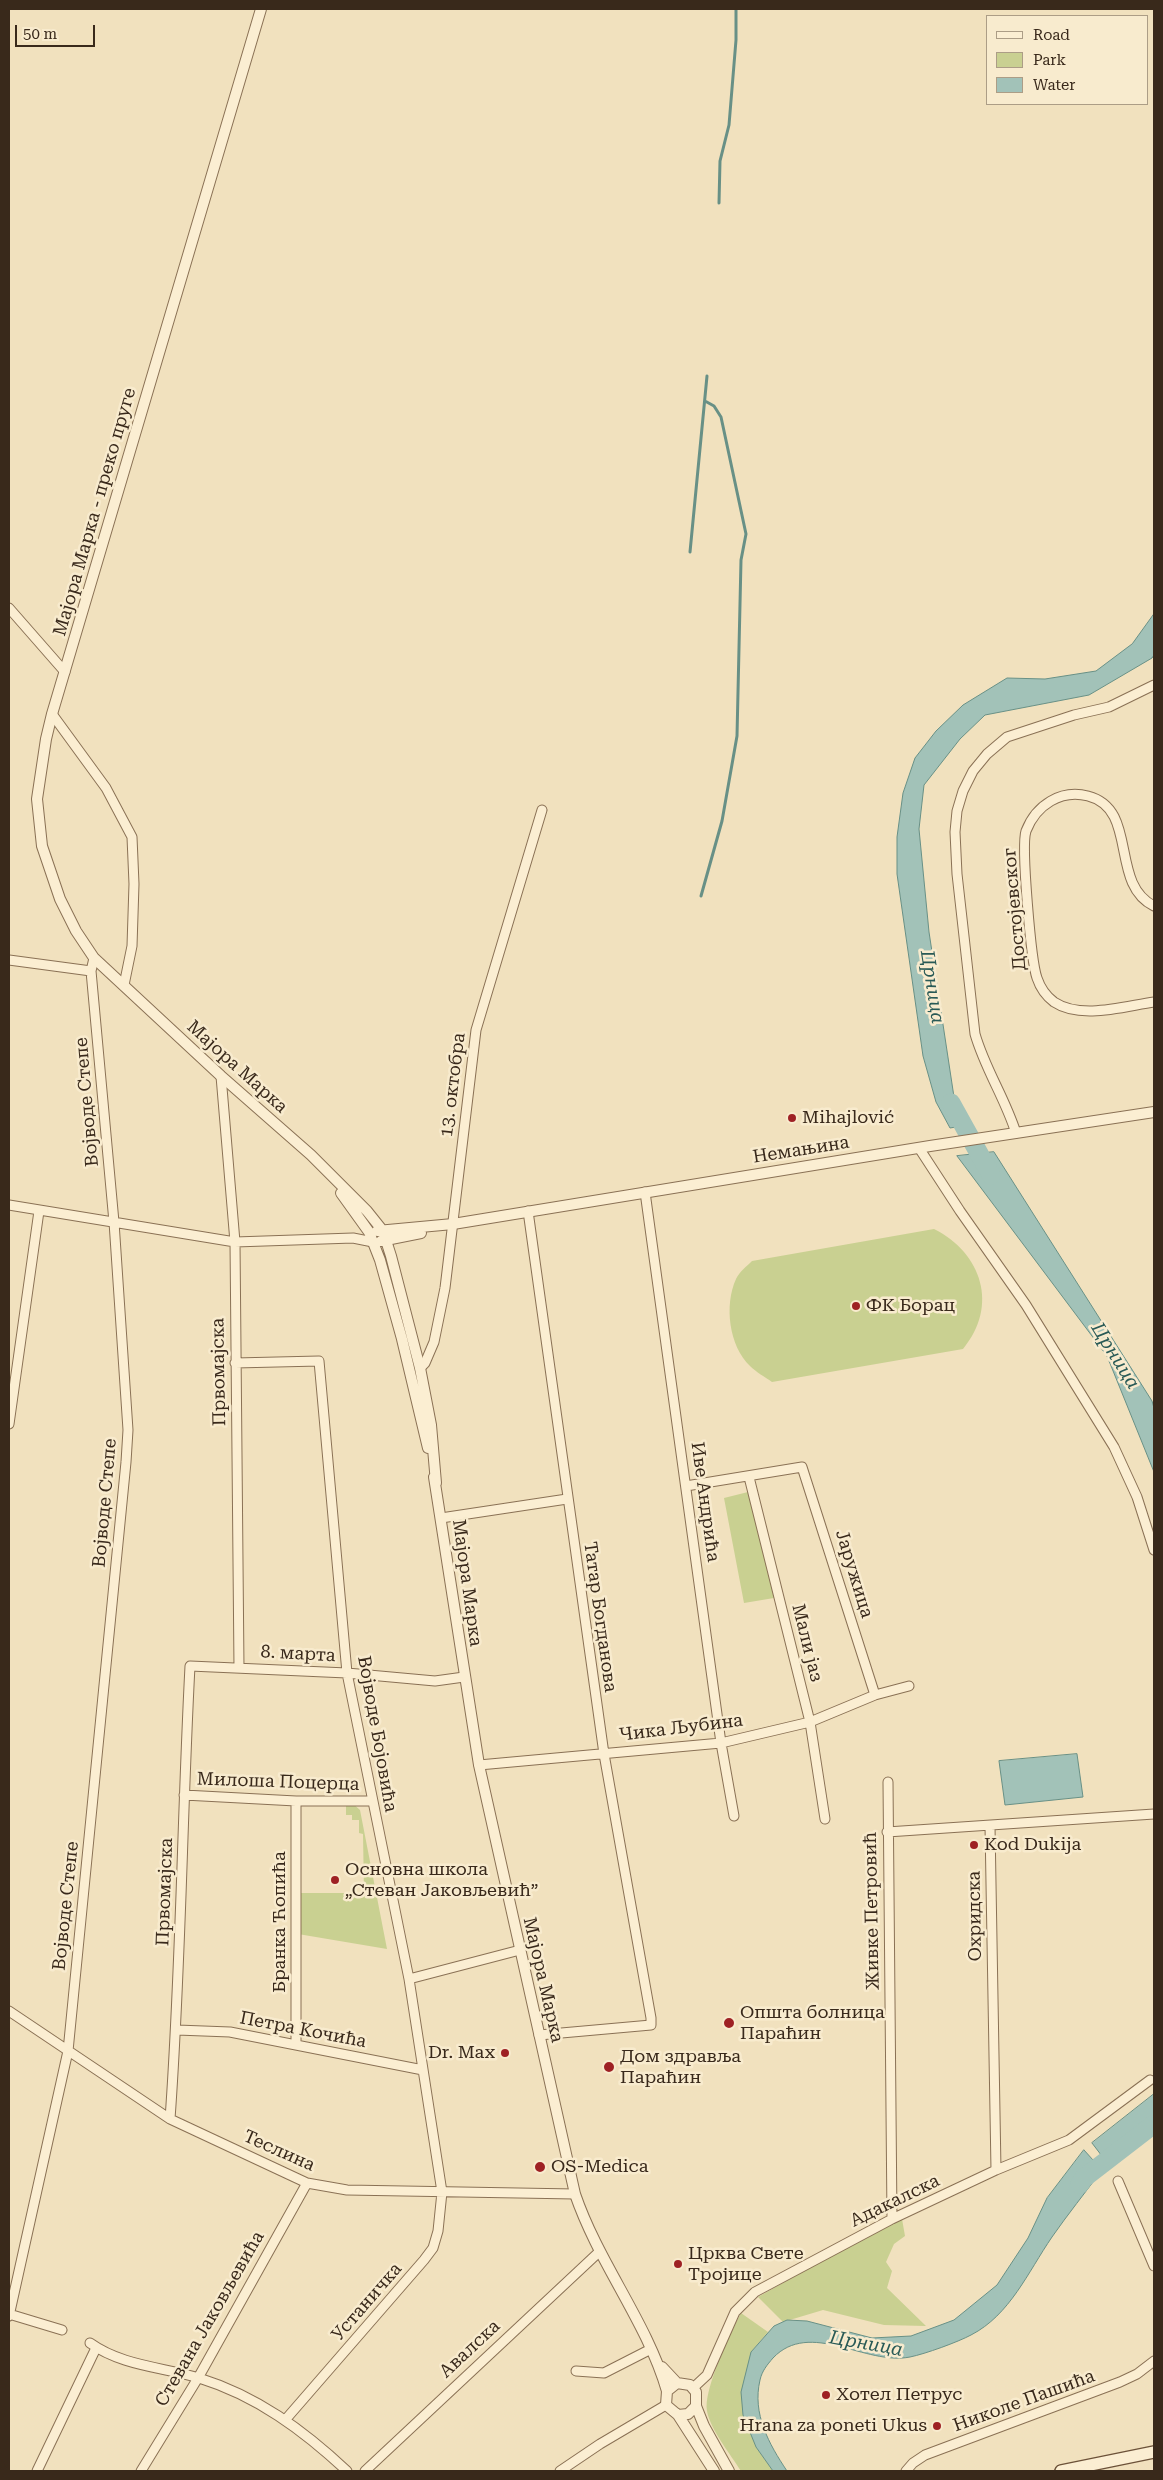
<!DOCTYPE html>
<meta charset="utf-8">
<style>
body{margin:0}
#map{position:relative;width:1163px;height:2480px;overflow:hidden;background:#f1e1be;font-family:"Roboto Serif",serif}
canvas{display:block}
.frame{position:absolute;inset:0;border:10px solid #39291b;pointer-events:none}
.legend{position:absolute;left:986px;top:15px;width:162px;height:90px;box-sizing:border-box;background:#f8ebce;border:1px solid #ac9d86;margin:0;padding:6px 9px;list-style:none;font-size:15px;color:#39291b}
.legend li{display:flex;align-items:center;gap:10px;height:25px}
.legend b{width:25px;border:1px solid #ac9d86}
.scale{position:absolute;left:15px;top:25px;width:80px;height:22px;box-sizing:border-box;border:2px solid #39291b;border-top:0;padding-left:6px;font-size:15px;line-height:18px;white-space:nowrap;color:#39291b;-webkit-text-stroke:4px #f8ebce;paint-order:stroke}
</style>
<div id="map">
<canvas width="1163" height="2480"></canvas>
<div class="frame"></div>
<ul class="legend">
<li><b style="height:6px;background:#fbeed2"></b>Road</li>
<li><b style="height:14px;background:#c9d091"></b>Park</li>
<li><b style="height:14px;background:#a2c2b8"></b>Water</li>
</ul>
<div class="scale">50 m</div>
</div>
<script>
const c = document.querySelector('canvas').getContext('2d');
c.lineJoin = 'round';
function fillPath(path, color) { c.fillStyle = color; c.fill(path, 'evenodd'); }
function stroke(path, color, width, dash) { c.strokeStyle = color; c.lineWidth = width; c.lineCap = dash ? 'butt' : 'round'; c.setLineDash(dash || []); c.stroke(path); }
function write(font, color, halo, rows, align = 'center') {
  c.font = font + ' "Roboto Serif",serif'; c.lineWidth = 5; c.setLineDash([]); c.textBaseline = 'middle'; c.strokeStyle = halo; c.fillStyle = color; for (const [text, x, y, turn = 0] of rows) {
    c.save(); c.translate(x, y); c.rotate((+turn || 0) * Math.PI / 180); c.textAlign = isNaN(turn) ? turn : align; if (halo) c.strokeText(text, 0, 0); c.fillText(text, 0, 0); c.restore();
  }
}
const green = new Path2D(`
 M934,1229C982,1253 999,1306 963,1349L772,1382C765,1377 756,1372 750,1366C729,1346 724,1305 736,1279C739,1272 747,1266 752,1261Z
 M748,1492L774,1598L744,1603L724,1498Z
 M346,1803H352L360,1810L387,1949L298,1934L297,1893H364L363,1834L359,1833V1820H352V1815H346Z
 M902,2219L905,2236L894,2244L886,2262L892,2271L887,2288L926,2326L884,2325L823,2310L783,2322L758,2297L868,2235Z
 M741,2313L768,2332L751,2352L756,2447L773,2471H741C731,2455 710,2429 707,2411C703,2390 731,2332 741,2313Z`);
const water = new Path2D(`
 M1154,614V655L1152,658L1089,695L985,715L960,739L924,785L919,829L929,932L954,1097L968,1125L950,1128L936,1102L923,1056L897,874V837L903,793L915,758L936,731L963,705L1007,678L1045,679L1096,671L1132,644Z
 M994,1152L1152,1401L1154,1408V1472L1107,1356L957,1156Z
 M1077,1754L1083,1797L1005,1805L999,1761Z
 M1154,2094V2129L1108,2164L1092,2143Z
 M1084,2150L1102,2170C1085,2193 1068,2214 1052,2237C1028,2272 1010,2315 971,2335C958,2342 925,2354 910,2357C866,2366 810,2319 773,2358C767,2365 762,2371 760,2380C752,2414 769,2444 787,2471H773L756,2447L743,2415L741,2392L751,2352L774,2326L787,2320L807,2321L872,2338L911,2336L954,2320L997,2285L1028,2238L1047,2198Z`);
const stream = new Path2D(`
 M719,203L720,161L729,125L736,40V9
 M690,552L707,376
 M701,896L722,821L737,736L741,560L746,534L721,417L714,406L705,401`);
const river = new Path2D(`
 M951,1103L991,1175
 M1080,2184L1084,2178L1154,2124`);
const minor = new Path2D(`
 M9,608L65,672
 M52,714L106,788L132,837L134,884L132,946L124,985
 M1154,906C1109,884 1139,809 1088,796C1061,789 1036,805 1026,831C1021,846 1031,961 1037,978C1040,987 1046,996 1054,1002C1081,1020 1125,1006 1154,1002
 M9,960L91,971
 M221,1076L235,1242L239,1668
 M1016,1133C1005,1098 985,1069 975,1034L957,874L955,832L957,811L963,791L973,771L987,754L1007,737L1074,715L1109,707L1154,685
 M919,1148L960,1211L1026,1305L1114,1447L1137,1497L1154,1550
 M645,1192L721,1743L734,1816
 M9,1205L235,1242L353,1238L373,1242
 M528,1211L604,1754L651,2018V2025L539,2035
 M235,1363L319,1361L347,1673L409,1979L442,2192L438,2231L433,2248L424,2260L286,2419
 M420,1368L425,1363L434,1342L445,1288L476,1030L542,810
 M9,1424L39,1211
 M749,1477L810,1722L825,1819
 M686,1486L802,1467L875,1695
 M441,1518L567,1499
 M479,1765L721,1743L810,1722L875,1695L909,1686
 M888,1782L892,2219
 M184,1795L296,1801H372
 M990,1826L996,2170
 M887,1832L1154,1814
 M409,1979L520,1950
 M9,2011L170,2119L307,2183L347,2190L575,2194
 M177,2030L230,2032L423,2070
 M296,2044V1801
 M170,2119C181,1968 182,1817 190,1666L347,1673L435,1681L464,1677
 M1118,2181L1154,2266
 M9,2314L62,2330
 M9,2316L68,2051L126,1462L128,1430L114,1222L91,971L94,958
 M90,2343C122,2366 163,2367 199,2378C257,2396 303,2430 347,2471
 M576,2371L604,2373L651,2349
 M693,2388L707,2375L735,2312L755,2292L892,2219L996,2170L1069,2140L1150,2080
 M37,2471L96,2348
 M141,2471L198,2378L307,2183
 M365,2471L599,2252
 M560,2471L600,2444L666,2405
 M906,2471L913,2463L925,2455L1120,2382L1137,2374L1154,2361`);
const tertiary = new Path2D(`
 M261,9L52,714L46,739L37,799L42,846L60,899L76,931L94,958L221,1076L311,1155L367,1211L383,1231L391,1256L420,1368L431,1425L436,1483
 M341,1193L369,1232L380,1260L402,1339L428,1448
 M377,1231L453,1224L930,1146L1154,1112
 M381,1241L421,1233
 M434,1477L479,1765L575,2194C599,2264 647,2322 667,2391
 M662,2367L677,2383L690,2385L696,2392V2406L688,2414L678,2415L666,2405L667,2391L677,2383
 M696,2406L704,2426L729,2471
 M678,2415L714,2471`);
const secondary = new Path2D(`
 M1061,2471L1154,2452`);
const markers = [
 [792,1118,5,"#9e2124"],
 [856,1306,5,"#9e2124"],
 [974,1845,5,"#9e2124"],
 [335,1880,5,"#9e2124"],
 [729,2023,6,"#9e2124"],
 [505,2053,5,"#9e2124"],
 [609,2067,6,"#9e2124"],
 [540,2167,6,"#9e2124"],
 [678,2264,5,"#9e2124"],
 [826,2395,5,"#9e2124"],
 [937,2426,5,"#9e2124"]
];
const streetNames = [
 ["Мајора Марка - преко пруге",95,512,-74],
 ["Достојевског",1015,909,-95],
 ["Мајора Марка",237,1067,42],
 ["13. октобра",453,1085,-83],
 ["Војводе Степе",87,1102,-95],
 ["Немањина",801,1150,-9],
 ["Првомајска",219,1372,-91],
 ["Иве Андрића",705,1502,82],
 ["Војводе Степе",105,1503,-85],
 ["Јаружица",854,1574,73],
 ["Мајора Марка",467,1583,82],
 ["Татар Богданова",600,1617,82],
 ["Мали јаз",807,1643,76],
 ["8. марта",298,1654,3],
 ["Чика Љубина",681,1728,-7],
 ["Војводе Бојовића",377,1734,80],
 ["Милоша Поцерца",278,1782,2],
 ["Првомајска",165,1892,-88],
 ["Војводе Степе",66,1906,-84],
 ["Живке Петровић",872,1911,-91],
 ["Охридска",975,1916,-91],
 ["Бранка Ћопића",280,1922,-90],
 ["Мајора Марка",543,1980,77],
 ["Петра Кочића",303,2030,11],
 ["Теслина",279,2151,24],
 ["Адакалска",895,2201,-26],
 ["Устаничка",367,2302,-49],
 ["Стевана Јаковљевића",210,2319,-60],
 ["Авалска",470,2349,-43],
 ["Николе Пашића",1024,2401,-20]
];
const poiNames = [
 ["Mihajlović",802,1118],
 ["ФК Борац",866,1306],
 ["Kod Dukija",984,1845],
 ["Основна школа",345,1870],
 ["„Стеван Јаковљевић”",345,1891],
 ["Општа болница",740,2013],
 ["Параћин",740,2034],
 ["Dr. Max",495,2053,"right"],
 ["Дом здравља",620,2057],
 ["Параћин",620,2078],
 ["OS-Medica",551,2167],
 ["Црква Свете",688,2254],
 ["Тројице",688,2275],
 ["Хотел Петрус",836,2395],
 ["Hrana za poneti Ukus",927,2426,"right"]
];
const waterNames = [
 ["Црница",932,987,81],
 ["Црница",1115,1356,58],
 ["Црница",866,2344,10]
];
fillPath(green, '#c9d091');
fillPath(water, '#a2c2b8');
stroke(water, '#689086', 1);
stroke(stream, '#689086', 3);
stroke(river, '#a2c2b8', 19);
stroke(minor, '#8a7155', 11);
stroke(tertiary, '#8a7155', 12);
stroke(secondary, '#6c5239', 14);
stroke(minor, '#fbeed2', 9);
stroke(tertiary, '#fbeed2', 10);
stroke(secondary, '#fbeed2', 11);
for (const [x, y, r, color] of markers) { const dot = new Path2D(); dot.arc(x, y, r, 0, 2 * Math.PI); c.fillStyle = color; c.fill(dot); stroke(dot, '#f8ebce', 2); }
write('18px', '#39291b', '#f8ebce', streetNames);
write('18px', '#39291b', '#f8ebce', poiNames, 'left');
write('italic 19px', '#295a56', '#f8ebce', waterNames);
</script>
